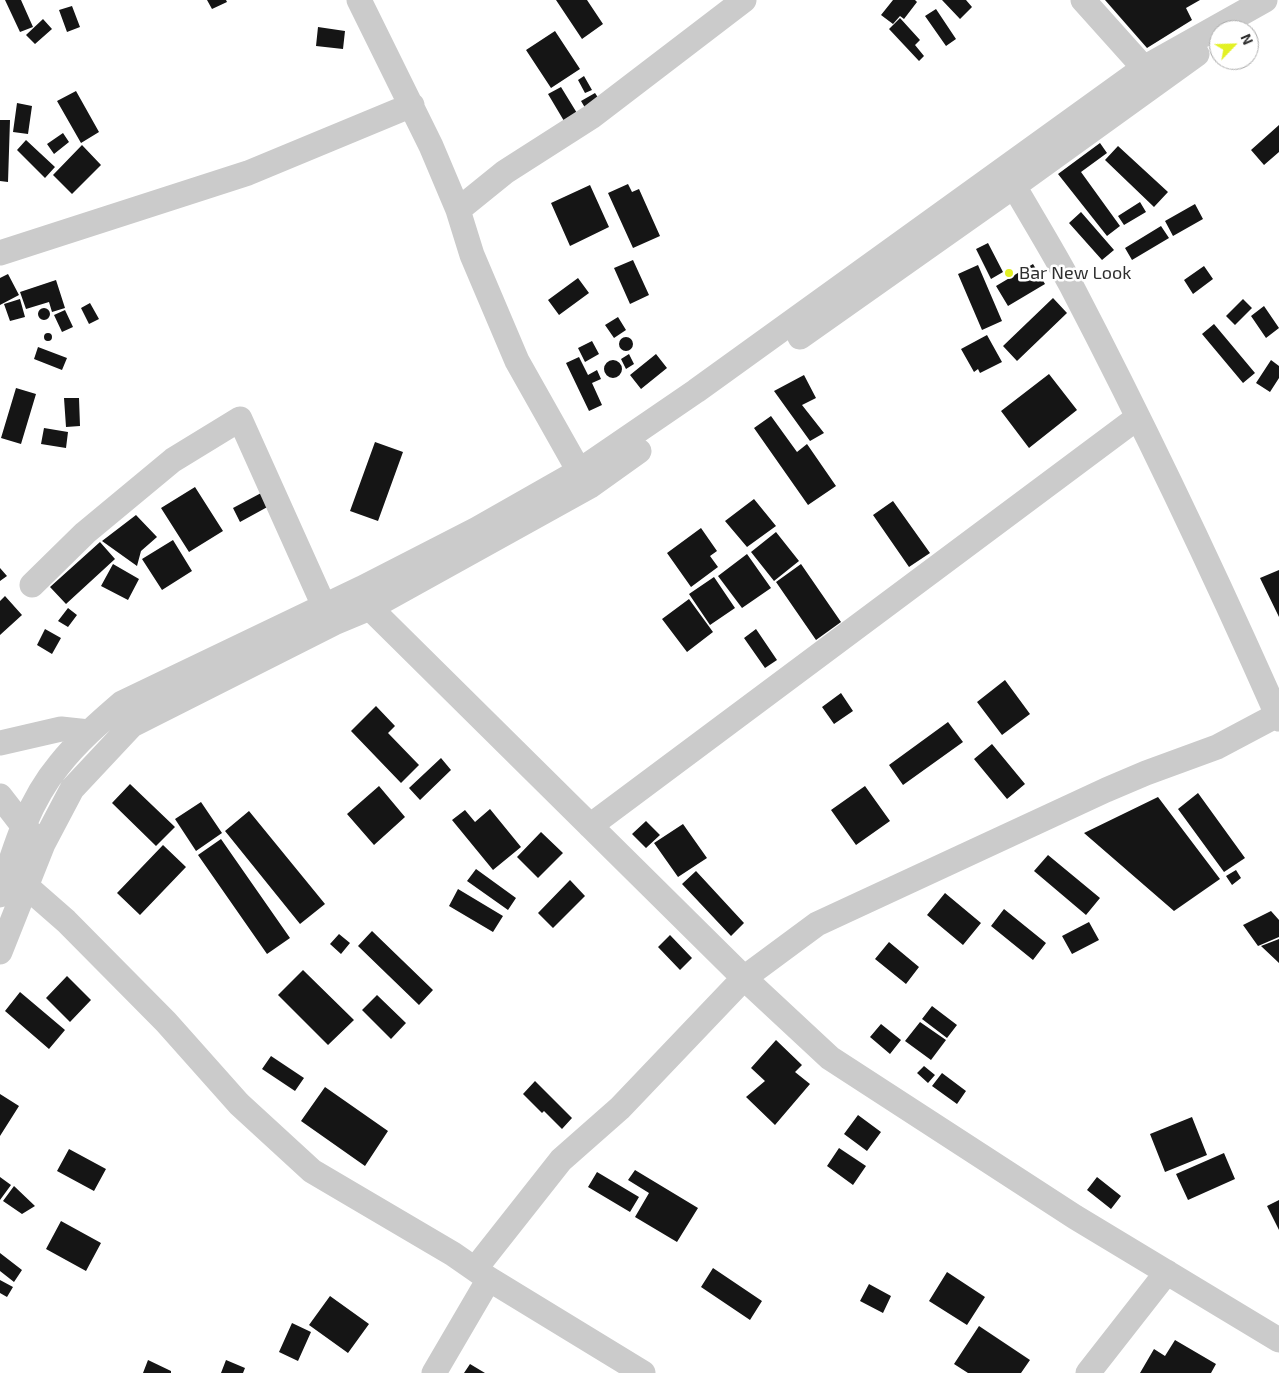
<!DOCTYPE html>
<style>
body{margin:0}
#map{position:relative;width:1279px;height:1373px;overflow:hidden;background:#fff;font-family:"Exo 2",sans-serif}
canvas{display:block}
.north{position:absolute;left:1209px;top:20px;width:50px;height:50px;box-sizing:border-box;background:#fff;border:1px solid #ababab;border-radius:50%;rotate:66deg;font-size:14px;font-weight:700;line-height:20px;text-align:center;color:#2e2e2e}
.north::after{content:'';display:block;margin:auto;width:18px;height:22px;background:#e3f124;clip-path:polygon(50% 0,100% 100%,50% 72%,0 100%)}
</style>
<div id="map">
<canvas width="1279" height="1373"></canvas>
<div class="north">N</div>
</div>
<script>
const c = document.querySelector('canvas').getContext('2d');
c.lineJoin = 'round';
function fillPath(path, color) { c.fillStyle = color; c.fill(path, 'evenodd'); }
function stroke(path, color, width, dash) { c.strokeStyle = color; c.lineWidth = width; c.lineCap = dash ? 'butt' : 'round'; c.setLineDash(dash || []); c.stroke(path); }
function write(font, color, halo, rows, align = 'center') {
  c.font = font + ' "Exo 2",sans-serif'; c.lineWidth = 5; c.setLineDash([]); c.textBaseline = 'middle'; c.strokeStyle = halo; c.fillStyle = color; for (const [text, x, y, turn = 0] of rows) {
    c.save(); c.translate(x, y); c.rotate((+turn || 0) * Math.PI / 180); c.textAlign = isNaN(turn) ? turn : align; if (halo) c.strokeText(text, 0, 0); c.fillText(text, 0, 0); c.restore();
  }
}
const building = new Path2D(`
 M5,0H21L33,27L20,32Z
 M207,0H226L227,2L212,9Z
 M556,0H587L603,24L582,39Z
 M893,0H915L917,2L904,19L900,16L893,24L881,15Z
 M942,0H966L972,7L960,19Z
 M1105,0H1200L1186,8L1192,20L1147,48Z
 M72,6L80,27L67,32L59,10Z
 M936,9L956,39L946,46L925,16Z
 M900,18L920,40L915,45L924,56L919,61L889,29Z
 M43,19L52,29L35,44L26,35Z
 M318,27L345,31L343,49L316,46Z
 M555,31L580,69L551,88L526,50Z
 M584,76L592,90L585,93L578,80Z
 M561,87L580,118L567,126L548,94Z
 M76,91L99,132L81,143L57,101Z
 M595,93L601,102L587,111L581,101Z
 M17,103L32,106L28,134L13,132Z
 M0,120H10L8,182L0,181Z
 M1279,125V152L1264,165L1251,150Z
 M63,133L69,142L54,154L47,144Z
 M26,140L55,167L45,178L17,150Z
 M1100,143L1107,153L1081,172L1120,226L1107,236L1058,174Z
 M82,145L101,165L72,194L53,175Z
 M1118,146L1168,192L1154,207L1105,160Z
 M628,184L632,192L639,189L660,236L633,248L608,193Z
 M590,185L609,227L570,246L551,203Z
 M1140,202L1146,212L1124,225L1118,216Z
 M1195,204L1203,219L1173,236L1165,221Z
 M1081,212L1114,250L1102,260L1069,223Z
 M1161,226L1169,238L1132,260L1125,248Z
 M988,243L1003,272L991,279L976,249Z
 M633,260L649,295L630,304L614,268Z
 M1033,264L1045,284L1008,306L996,286Z
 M978,265L1002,321L982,330L958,274Z
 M1204,266L1213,279L1193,294L1184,280Z
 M8,274L19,295L0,305V278Z
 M578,278L589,293L559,315L548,300Z
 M56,280L65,308L52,312L49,302L26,309L20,292Z
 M1053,298L1067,313L1017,361L1003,346Z
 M20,299L25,317L10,321L4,304Z
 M1243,299L1252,308L1235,325L1226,316Z
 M90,303L99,319L89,324L81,308Z
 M1264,306L1279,328L1266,338L1251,316Z
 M38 314a6 6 0 1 1 12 0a6 6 0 1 1-12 0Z
 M65,310L73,327L62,332L54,315Z
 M618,317L626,330L614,338L605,325Z
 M1214,324L1255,373L1243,383L1202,334Z
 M44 337a4 4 0 1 1 8 0a4 4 0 1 1-8 0Z
 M987,335L1002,362L980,373L978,369L974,372L961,349Z
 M619 344a7 7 0 1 1 14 0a7 7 0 1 1-14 0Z
 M592,341L599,354L585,362L578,348Z
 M38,347L67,358L62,370L34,359Z
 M629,354L634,364L626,369L621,359Z
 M656,354L667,368L641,389L630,375Z
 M579,357L588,375L597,370L601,379L592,383L602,405L589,411L566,363Z
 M1271,360L1279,366V378L1270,392L1256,383Z
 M604 369a9 9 0 1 1 18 0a9 9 0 1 1-18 0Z
 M1049,374L1077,410L1029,448L1001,411Z
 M804,375L816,398L802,405L824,433L810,441L774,391Z
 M16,388L36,394L21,444L1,438Z
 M64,398H79L80,426L66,427Z
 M771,416L797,452L807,444L836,486L808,505L754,428Z
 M44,428L68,432L66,448L41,444Z
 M375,442L403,452L378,521L350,511Z
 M195,487L223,531L189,552L161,508Z
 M263,492L271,505L240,522L233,508Z
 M754,499L776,526L747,547L725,521Z
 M893,501L930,553L909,567L873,515Z
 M136,515L157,537L141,551L137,566L102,541Z
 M701,528L717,551L710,556L718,567L691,587L667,553Z
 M776,532L799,561L774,581L751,552Z
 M173,540L192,571L162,590L142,559Z
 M100,542L115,559L66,604L50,587Z
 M747,554L771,588L742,608L718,576Z
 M113,564L139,579L128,600L101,586Z
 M801,564L841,622L816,640L776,582Z
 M0,568L7,576L0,581Z
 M1279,570V617L1260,578Z
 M714,577L735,608L710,625L689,594Z
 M5,596L22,615L0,635V601Z
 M689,599L713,632L687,652L662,619Z
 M68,608L77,615L68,627L58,621Z
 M45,629L61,638L52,654L37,645Z
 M756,629L777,660L765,668L744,638Z
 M1005,680L1030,714L1002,735L977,702Z
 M841,693L853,711L834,724L822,707Z
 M376,706L395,726L388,733L419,765L401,783L351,731Z
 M948,722L963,742L903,785L889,765Z
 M992,744L1025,784L1007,799L974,759Z
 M441,758L451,770L420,800L409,788Z
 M130,784L175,827L156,846L112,803Z
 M379,786L405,817L374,845L347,814Z
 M865,786L890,821L856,845L831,810Z
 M1198,793L1245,858L1224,872L1178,809Z
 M1158,797L1220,879L1174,911L1084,833Z
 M201,802L222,833L196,851L175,819Z
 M490,809L521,847L493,870L452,820L465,810L475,822Z
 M249,811L325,904L300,924L225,831Z
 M646,821L660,835L646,848L632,834Z
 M683,824L707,858L678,877L654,843Z
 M541,832L563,853L538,878L517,857Z
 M221,839L290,938L267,954L198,855Z
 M163,845L186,867L140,915L117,893Z
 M1048,855L1100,898L1086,915L1034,871Z
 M476,869L516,898L508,910L467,881Z
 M1236,870L1241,878L1232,885L1226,876Z
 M696,871L744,923L731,936L682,884Z
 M570,880L585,896L553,928L538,913Z
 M458,889L503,916L493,932L449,906Z
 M945,893L981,923L963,945L927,915Z
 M1004,909L1046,943L1033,960L991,926Z
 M1271,911L1279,920V937L1258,946L1243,925Z
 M1089,922L1099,940L1072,954L1062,936Z
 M372,931L433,990L419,1005L358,946Z
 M339,934L350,943L341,954L330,944Z
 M670,935L692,958L680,970L658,947Z
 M1279,939V963L1261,946Z
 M889,942L919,967L906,984L875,959Z
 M303,970L354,1020L328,1045L278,995Z
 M67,976L91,1000L70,1022L46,998Z
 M20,992L65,1030L49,1049L5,1011Z
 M377,995L406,1023L391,1039L362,1010Z
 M932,1006L957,1025L947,1038L922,1019Z
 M920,1022L946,1040L931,1060L905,1041Z
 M881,1024L901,1040L890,1054L870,1037Z
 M776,1040L802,1065L795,1072L810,1084L775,1125L746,1097L765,1081L751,1068Z
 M271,1056L304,1078L295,1091L262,1069Z
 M924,1066L935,1075L928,1083L917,1073Z
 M942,1073L966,1091L957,1104L932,1086Z
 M535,1081L572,1118L562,1129L544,1111L542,1113L523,1094Z
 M325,1087L388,1131L365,1166L301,1121Z
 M0,1094L19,1106L0,1136Z
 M858,1115L881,1132L867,1151L844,1134Z
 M1192,1117L1207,1155L1165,1172L1150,1134Z
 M839,1148L866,1166L853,1185L827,1166Z
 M69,1149L106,1169L94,1191L57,1171Z
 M1224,1153L1235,1179L1188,1200L1176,1174Z
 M635,1170L698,1208L677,1242L635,1217L649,1193L628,1180Z
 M597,1172L639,1197L630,1212L588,1187Z
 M0,1177L11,1185L0,1200Z
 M1097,1177L1121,1196L1111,1209L1087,1190Z
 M14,1186L35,1206L22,1214L3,1201Z
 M1279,1200V1230L1267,1206Z
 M61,1221L101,1243L86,1271L46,1249Z
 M0,1253L22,1270L14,1282L0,1271Z
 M713,1268L762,1301L750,1320L701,1287Z
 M947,1272L985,1297L967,1325L929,1301Z
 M0,1280L13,1287L7,1297L0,1293Z
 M869,1284L891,1296L883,1313L860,1301Z
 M330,1296L369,1324L348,1353L309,1325Z
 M292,1323L311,1332L298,1361L279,1352Z
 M979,1326L1030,1360L1021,1373H968L954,1364Z
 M1175,1340L1216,1364L1211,1373H1140L1154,1349L1165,1356Z
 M148,1360L171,1371V1373H143Z
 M226,1360L245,1368L243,1373H221Z
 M470,1364L485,1373H464Z`);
const street = new Path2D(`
 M359,0L431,146L458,210L472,255L517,361L579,471
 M1083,0L1144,68
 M1014,186C1033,219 1053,251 1071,285C1145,427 1214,572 1279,719
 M458,210L505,172L591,117L744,0
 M0,253L248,173L412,105
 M800,337L1014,186L1197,54
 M32,585L85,533L173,460L240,419L324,606
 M370,608L744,978L830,1058L1075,1217L1279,1340
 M0,743L61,729L89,732
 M0,796L24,827L34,836
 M590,826L1137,418
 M26,886L66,921L166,1022L239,1104L312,1171L453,1254L489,1279L643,1373
 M0,895C14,850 28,802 59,765C77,742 100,722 122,703L362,588L477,529L579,471L696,391L1144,68L1265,0
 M0,952L43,844L72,789L132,725L334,623L370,608L590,486L639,451
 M475,1269L561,1160L620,1108L744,978L817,924L1106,790L1146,773L1217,747L1279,714
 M434,1373L489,1279
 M1088,1373L1167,1272`);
const markers = [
 [1009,273,5,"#e3f124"]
];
const poiNames = [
 ["Bar New Look",1019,273]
];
fillPath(building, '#151515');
stroke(street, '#cbcbcb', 25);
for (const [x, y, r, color] of markers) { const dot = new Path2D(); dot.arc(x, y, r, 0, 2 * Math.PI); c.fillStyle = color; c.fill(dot); stroke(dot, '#fff', 2); }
write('18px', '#2e2e2e', '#fff', poiNames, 'left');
</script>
